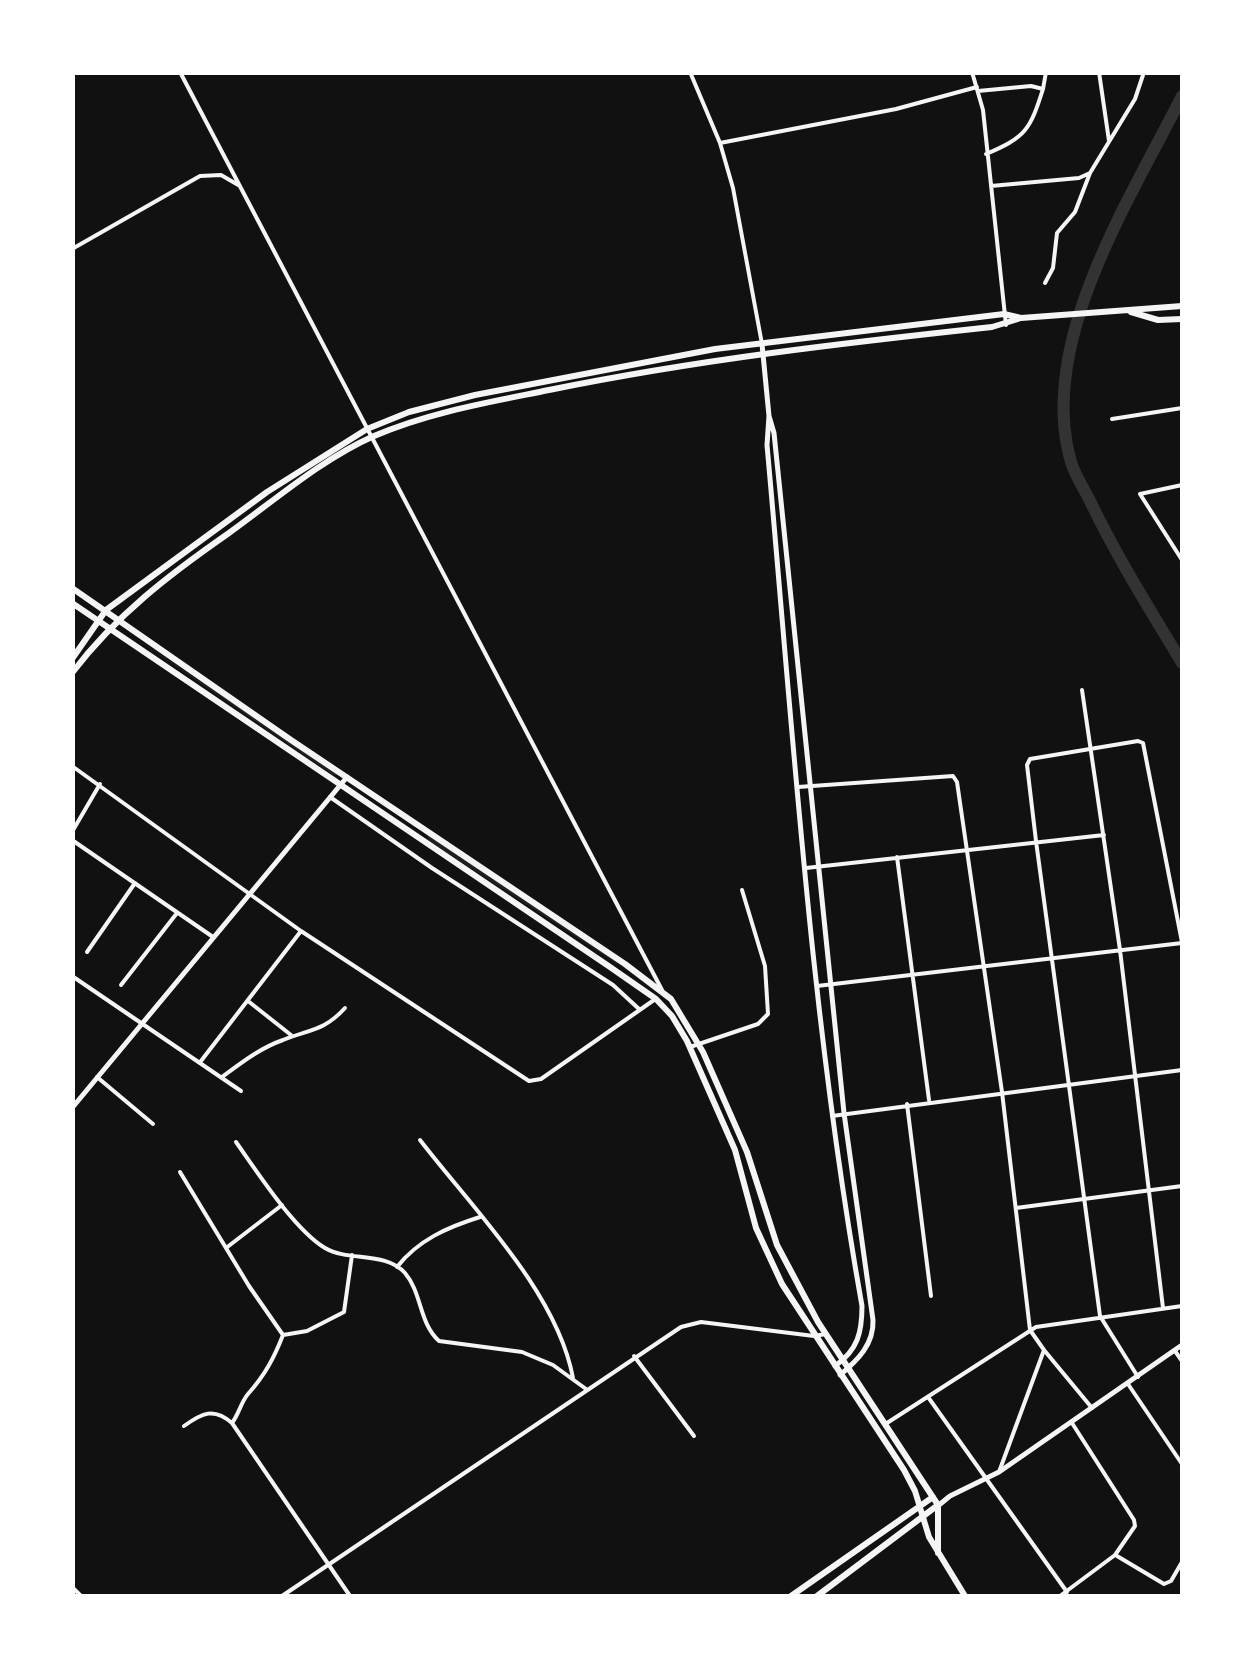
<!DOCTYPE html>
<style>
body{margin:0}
#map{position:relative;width:1255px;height:1669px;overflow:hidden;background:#111;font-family:"Golos Text",sans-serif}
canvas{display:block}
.frame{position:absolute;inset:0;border:75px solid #fff;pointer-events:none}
</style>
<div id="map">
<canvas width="1255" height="1669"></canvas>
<div class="frame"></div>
</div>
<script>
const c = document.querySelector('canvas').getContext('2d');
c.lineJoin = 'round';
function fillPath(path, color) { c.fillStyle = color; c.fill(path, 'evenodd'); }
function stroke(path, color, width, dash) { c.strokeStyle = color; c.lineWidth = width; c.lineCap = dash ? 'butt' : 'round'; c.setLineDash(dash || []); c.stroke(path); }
const green = new Path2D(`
 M126,632L332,769L337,775H333Z
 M427,835L618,961L617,964L428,840Z`);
const river = new Path2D(`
 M1182,96C1131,198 1036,343 1071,462C1075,476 1085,490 1091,503C1118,559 1151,611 1182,663`);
const minor = new Path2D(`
 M180,72L662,990
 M690,72L720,143L733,188L762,344
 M972,72L983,110L1006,325
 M1099,72L1109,141
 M978,91L1031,86L1043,89L1046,72
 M720,143L896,109L977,87
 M986,154C1026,137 1030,130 1043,89
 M991,186L1079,178L1090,173
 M72,249L200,176L221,175L240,186
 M1045,283L1053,268L1057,233L1075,212L1090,173L1135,99L1144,72
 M1112,419L1182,408
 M1182,485L1140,494L1182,560
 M1082,690L1120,950L1163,1308
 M72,766L301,931L529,1081L541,1079L654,1000
 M798,787L953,776L957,782L1002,1092L1030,1330L1044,1350L999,1472
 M330,797L432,868L613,985L639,1009
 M72,832L100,784
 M72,840L213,937
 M897,857L929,1100
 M806,868L1104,835
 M87,952L135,883
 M72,976L241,1091
 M121,985L177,913
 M817,986L1182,943
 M248,1001L291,1035
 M690,1047L758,1024L768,1014L765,966L742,890
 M201,1061L301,931
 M97,1077L153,1124
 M222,1077C241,1063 260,1048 283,1040C311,1029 324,1031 345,1008
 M907,1104L931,1296
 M832,1116L1182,1070
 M420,1140C473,1209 557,1292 573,1378
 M236,1142C258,1173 294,1229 325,1248C349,1262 385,1251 405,1273C422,1293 419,1323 439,1341L522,1352L553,1365L586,1389
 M282,1205L226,1248L180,1172L249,1286L283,1335L307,1331L344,1312L352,1255
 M1016,1208L1182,1186
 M397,1267C418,1240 448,1227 480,1217
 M1044,1350L1092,1408
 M1175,1351L1182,1361
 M634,1356L694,1436
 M1138,1377L1100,1316L1036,841L1027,765L1030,759L1138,741L1143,743L1182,942
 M1128,1384L1182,1464
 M928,1397L1067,1592
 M232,1423C239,1414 241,1402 248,1394C265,1375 274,1358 283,1335
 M887,1423L1036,1327L1182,1306
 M184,1426C202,1413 214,1407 232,1423L350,1596
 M1117,1556L1164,1584L1171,1581L1182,1562
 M72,1587L81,1596
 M282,1596L681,1327L701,1322L814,1336L826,1334
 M1060,1596L1115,1555L1135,1526L1134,1520L1072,1423`);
const tertiary = new Path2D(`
 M762,344L769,416L774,433L844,1113L873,1320C874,1344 858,1360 840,1375
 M769,416L767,445C793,732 811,1021 862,1306C862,1332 858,1350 835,1366
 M939,1505L950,1496L999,1472L1182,1345`);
const secondary = new Path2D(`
 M72,1108L347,777`);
const primary = new Path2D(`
 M1131,312L1158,320L1182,319
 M72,588L291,740L625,964L671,999L703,1052L747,1152L777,1245L818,1322L938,1505V1553
 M72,603L610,967L656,999L672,1016L687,1041L735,1150L756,1228L782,1284L904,1470L915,1491L929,1537L965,1596
 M72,659L106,610L166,566L267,492L367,429L409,412L475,395L715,349L1004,314L1021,318L1182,306
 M72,673C116,615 170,574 229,533C275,500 322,459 374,436C430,412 490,402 549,390C696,360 843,343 992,327L1018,319
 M791,1596L933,1497
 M817,1596L938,1505`);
fillPath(green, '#202020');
stroke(river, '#333', 12);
stroke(minor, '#f5f5f5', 4);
stroke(tertiary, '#f5f5f5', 5);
stroke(secondary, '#f5f5f5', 5);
stroke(primary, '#f5f5f5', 6);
</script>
